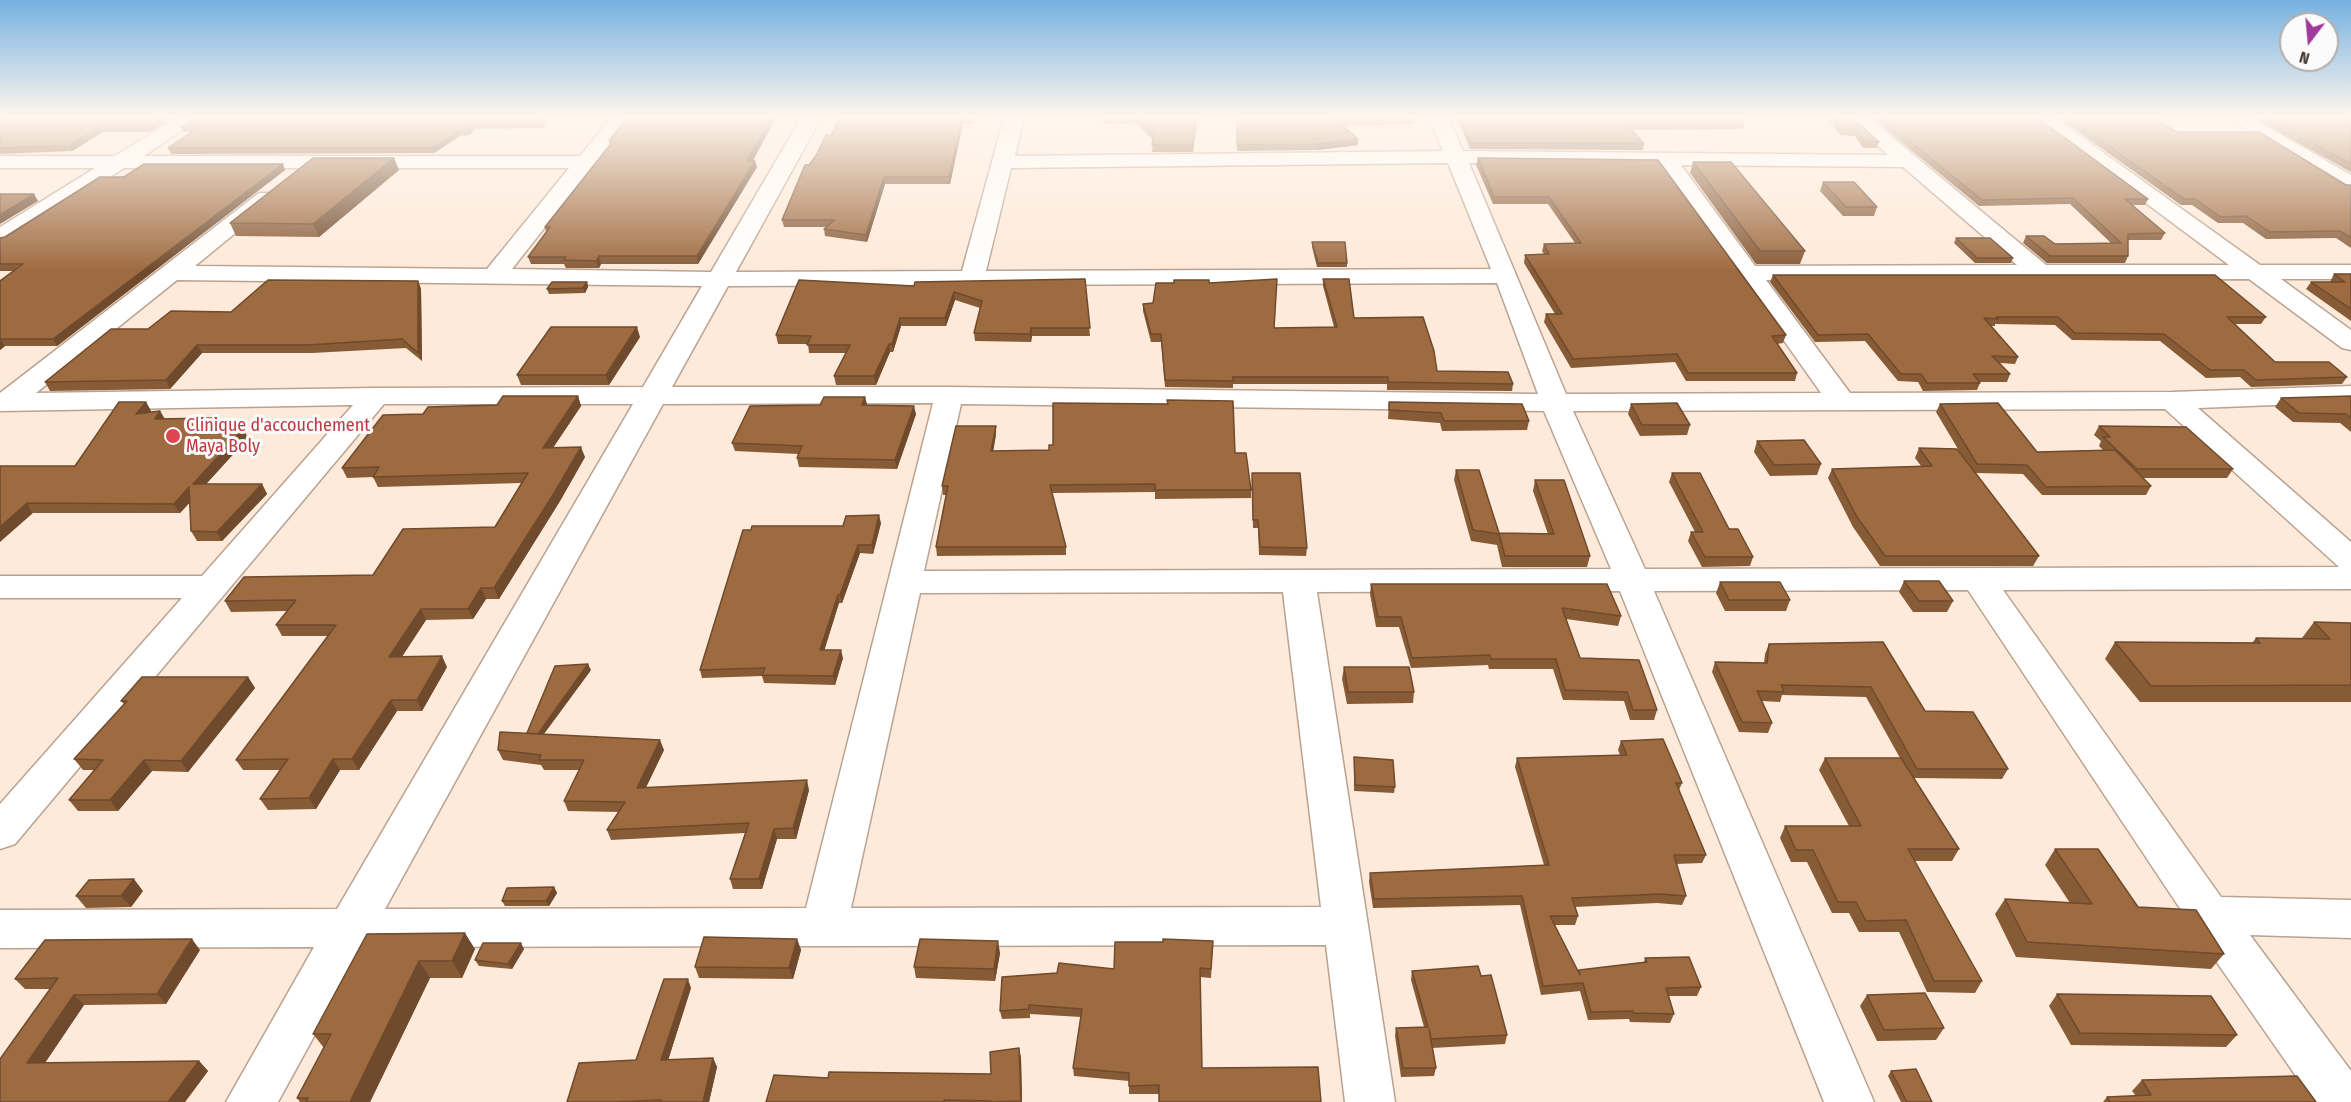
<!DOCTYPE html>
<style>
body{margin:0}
#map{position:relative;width:2351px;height:1102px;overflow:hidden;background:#feeada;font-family:"Fira Sans Condensed",sans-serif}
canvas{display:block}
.north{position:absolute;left:2279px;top:12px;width:60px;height:60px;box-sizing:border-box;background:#fbfbfb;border:2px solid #b2aeab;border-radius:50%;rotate:196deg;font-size:16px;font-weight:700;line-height:24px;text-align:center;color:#443a33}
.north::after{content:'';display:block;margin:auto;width:21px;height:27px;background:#9f399d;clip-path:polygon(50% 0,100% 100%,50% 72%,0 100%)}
</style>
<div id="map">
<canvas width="2351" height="1102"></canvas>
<div class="north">N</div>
</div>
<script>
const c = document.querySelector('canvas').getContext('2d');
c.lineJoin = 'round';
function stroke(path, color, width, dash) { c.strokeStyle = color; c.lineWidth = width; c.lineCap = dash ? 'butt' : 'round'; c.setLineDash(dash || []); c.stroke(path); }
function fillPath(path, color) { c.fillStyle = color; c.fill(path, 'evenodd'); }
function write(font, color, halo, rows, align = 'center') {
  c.font = font + ' "Fira Sans Condensed",sans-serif'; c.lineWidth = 6; c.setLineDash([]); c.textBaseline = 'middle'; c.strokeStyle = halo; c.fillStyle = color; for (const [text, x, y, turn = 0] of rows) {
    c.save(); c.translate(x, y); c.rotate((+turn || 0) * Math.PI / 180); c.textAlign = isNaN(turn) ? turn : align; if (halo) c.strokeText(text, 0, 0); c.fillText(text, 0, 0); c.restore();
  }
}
const minor = new Path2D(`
 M177,118H200L144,156H580L611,118H631L512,269L711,272L801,118H821L736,272L962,271L1004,118H1024L1015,156L1443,151L1429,118H1449L1463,151L1888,155L1847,118H1869L2046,265H2229L2032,118H2055L2260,265H2351V279H2281L2351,330V350L2342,348L2249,279L1766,280L1850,393L2172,392L2351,386V402L2198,408L2351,542V589L2003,590L2221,897L2351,900V938L2250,935L2351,1071V1102H2314L2193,928L1968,590L1654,591L1874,1102H1824L1620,591L1317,592L1395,1102H1345L1326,945L363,947L278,1102H226L314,947L0,948V910L337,909L633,404H384L15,844L0,849V804L182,598H0V576H202L353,405L0,411V393L259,193H275L278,198L195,266L487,269L569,168H124L8,242L0,244V227L95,168H0V156H115ZM1448,163L1491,269L986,271L1011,168ZM1469,163L1660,165L1821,393L1566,394ZM1681,165L1903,167L2017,265L1755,266ZM177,280L702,286L643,387L376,388L36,393ZM1497,283L1538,394L949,387H672L728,286ZM933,403L806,908L385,909L663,404ZM961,404L1544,411L1611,569L924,571ZM2165,409L2339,567L1645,569L1573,411ZM1283,592L1321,907L851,908L920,593Z
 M2228,118H2252L2351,175V190L2343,189Z`);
const wall = new Path2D(`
 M0,118H173L150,132H103L72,151L0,154Z
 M194,118H545L544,128L475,129L469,135L460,136L434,153L171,154L168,148L192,132H183L181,127Z
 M627,118H776L752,161L757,167L698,264H601L599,268H566L564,264H531L528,257L546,232L545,227L610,146L609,141Z
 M840,118H976L974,124H963L950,184H885L867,242L825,236L824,229L827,227H784L782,220L809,165L831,135Z
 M1103,118H1197L1193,152H1152L1153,140L1136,123L1103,124Z
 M1237,118H1415L1414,124L1343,126L1358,139V145L1317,150L1237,151Z
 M1457,118H1741L1744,123L1743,129L1632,130L1644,144L1643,150L1470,149Z
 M1827,118H1853L1879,142L1877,148H1863L1855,136L1840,135Z
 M1872,118H2038L2148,199L2145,205H2132L2165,233L2161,240H2128V256L2125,263H2047L2023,243L2026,236L2055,244L2111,243L2070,204L1979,206Z
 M2059,118H2154L2177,132L2346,185H2351V248L2336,238L2266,239L2243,223H2218L2192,205H2181Z
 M2253,118H2351V172Z
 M1478,158L1658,160L1786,335L1783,343L1777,344L1797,373L1795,381H1686L1675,362L1571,368L1544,322L1546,314H1555L1524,263L1525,255L1544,254L1542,251L1544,244L1575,243L1548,204H1493L1476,165Z
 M1693,162L1805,251L1800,264H1756L1690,173Z
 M285,170L57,346H5L0,350V281L13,271H0V238L5,237L124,177Z
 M399,170L319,237L236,236L230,223Z
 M1823,182L1877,207L1874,216H1843L1820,191Z
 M1956,238L2013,258L2011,263H1975L1954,243Z
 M1312,242L1347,263V267H1317L1312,247Z
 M2334,274H2351V321L2306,289L2311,282H2330Z
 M1773,275L2266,317L2261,324H2235L2275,362L2347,377L2342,384L2251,387L2240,377L2206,378L2160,341L2072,340L2055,325L1995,324V326H1990L2018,357L2015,364L2000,363L2010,374L2007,382H1979L1980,383L1977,390L1923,391L1918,382L1898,381L1865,341L1815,342L1770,282Z
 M1085,279L1090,336H1032L1031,342L975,341L974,333L980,308L955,300L946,326H901L893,352H890L876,385H836L834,376L846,353H809L808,344H778L776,335L914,286Z
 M1323,279L1354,318L1437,371L1513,384L1512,391L1387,390V384H1233V388L1165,387L1161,342H1151L1143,311V304L1153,303L1174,283H1209L1274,328L1334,327L1323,286Z
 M418,281L421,289L422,361L406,348L312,353H202L170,389L50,391L45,382L148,329L231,312Z
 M587,282L588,287L585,293L549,294L547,289Z
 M640,337L609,385H521L517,375Z
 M578,396L581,406L553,448L585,457L560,501L499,599H486L473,619L426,620L402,657L447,667L422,711H397L359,770H340L316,809L268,810L260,799L280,770H243L236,760L328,636H282L276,625L287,611L231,612L225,601L373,575L495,527L521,483L378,487L373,477L347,478L342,468L423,414L497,405Z
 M2351,396V432L2340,423L2293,422L2275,407L2281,398Z
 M865,397L867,405L916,414L897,469L799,467L797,458L798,454L735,451L732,443L820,405Z
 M146,402L151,411L150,412L160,411L165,419L216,418L221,427L218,429H243L248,438L206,484H262L267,494L222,541H197L191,531L190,502L180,513H33L0,466H75Z
 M1389,402L1529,421L1527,430L1442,431L1440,423L1388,419Z
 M1631,404L1690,425L1687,435L1640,436L1628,414Z
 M1940,404L2037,452L2103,450L2099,446L2101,441L2094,435L2099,426L2233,469L2227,478H2143L2151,486L2146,495H2042L2023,474L1976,473L2039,556L2033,566H1880L1853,527L1828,478L1832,469L1921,466L1915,458L1919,448L1961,454L1936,412Z
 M996,434L993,451L1235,453L1251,490V498L1155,499V492L1052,493L1066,547V555L937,556L936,547L946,495H943L942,486Z
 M1757,441L1821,464L1817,475L1770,476L1754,452Z
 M1456,470L1499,533L1548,534L1533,491L1535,480L1590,556L1587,567H1502L1497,545L1471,541L1454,480Z
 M1252,473L1307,548L1306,556L1259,555L1258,528H1253Z
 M1672,473L1729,529L1753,557L1750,566L1702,567L1688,541L1691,532H1695L1669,482Z
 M881,523L873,554L860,553L842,603H839L824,650L843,658L835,685L764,683L762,676L702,678L700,670L843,526Z
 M1904,581L1953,601L1947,612H1913L1899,592Z
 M1720,582L1790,600L1786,611H1725L1716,593Z
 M1371,584L1621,616L1618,626L1566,619L1580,658L1657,710L1654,720H1630L1624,701L1563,700L1553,669H1489L1488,665L1411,668L1399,627H1376L1370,594Z
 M2314,622L2351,623V702H2140L2105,659L2115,642L2252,643L2256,638H2302Z
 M1883,642L1925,711L2008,769L2002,779L1914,778L1959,849L1952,861H1914L1982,981L1975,993L1927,992L1899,932H1859L1849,913H1832L1807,862H1791L1780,838L1785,826H1849L1819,770L1825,758H1900L1866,697L1782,695L1780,702L1762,701L1772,723L1768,733L1739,732L1712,672L1715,662L1764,663L1765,654L1769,644Z
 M1344,667L1414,692L1413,703L1347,704L1342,679Z
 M591,670L544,734L664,750L646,787L809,790L796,839H777L762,889H733L730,879L745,833L611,840L607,830L619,812L568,811L564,801L579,770H544L541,765L503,760L498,750L527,733Z
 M248,677L255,688L188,772L152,771L118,811H78L69,800L94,770H83L74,759L124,704L121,701Z
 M1621,741L1682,783L1679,790L1706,855L1702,863L1676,864L1686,896L1682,905L1657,903L1575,907L1578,916L1575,925H1555L1578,971L1579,970L1644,962L1645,958L1701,987L1697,996H1669L1674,1014L1670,1023L1630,1022L1629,1019L1588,1020L1580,991L1541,995L1520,905L1373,908L1369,882L1370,873L1544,865L1515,767L1517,758L1620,755L1618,750Z
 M1354,757L1395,787L1394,793L1354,791Z
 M2055,849L2138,907L2224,954L2211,969L2016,957L1995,914L2005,899L2070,903L2045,865Z
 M554,887L557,893L549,906H505L502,901Z
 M143,891L131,907L86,908L76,896Z
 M367,934L475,949L462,978H430L370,1102H300L297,1098L324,1048L313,1034Z
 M797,939L801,950L793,979L699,978L695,967Z
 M1213,941L1211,978L1200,977L1159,1094H1129V1081L1074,1076L1073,1068L1081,1017L1030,1014V1018L1002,1019L1000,1011L1114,969Z
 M524,949L512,969L479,966L475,960Z
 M200,950L166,1004L84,1005L45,1063L199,1061L208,1071L185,1102H0L51,989H25L15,979Z
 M1000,953L995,981L916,978L914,967Z
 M1412,971L1481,976L1507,1035L1505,1044L1432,1048L1436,1068L1434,1076L1401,1077L1395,1036L1396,1028L1424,1027L1411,980Z
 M691,988L668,1060L713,1058L717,1067L709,1102H567L636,1060Z
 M2057,994L2237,1035L2226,1047L2071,1045L2049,1006Z
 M1867,995L1944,1028L1936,1040L1877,1041L1860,1006Z
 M1019,1048L1021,1058L1022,1102H766L828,1078L991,1074Z
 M1891,1071L1932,1102H1901L1888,1076Z
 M2142,1080L2316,1102H2103L2107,1097L2136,1096L2132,1091Z`);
const shadedWall = new Path2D(`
 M162,118H173L150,132L147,127Z
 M543,118H545L544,128L542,123Z
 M771,118H776L749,168L747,161Z
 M962,118L963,124L950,184L949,177Z
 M1196,118H1197L1193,152V145Z
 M473,123L475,129L469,135L467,130Z
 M100,127L103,132L72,151L69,146Z
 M459,131L460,136L434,153L432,148Z
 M1358,139V145L1317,150L1318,144Z
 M394,158L399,170L319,237L313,224Z
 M755,161L757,167L698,264L697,256Z
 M283,164L285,170L57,346L53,339Z
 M884,177L885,184L867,242L866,235Z
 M34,194L38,201L0,224V215Z
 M599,256L601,264L599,268L596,261Z
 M418,281L421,289L422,361L418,353Z
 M587,282L588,287L585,293L583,288Z
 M954,292L955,300L946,326L945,318Z
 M900,318L901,326L893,352L892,344Z
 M637,327L640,337L609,385L606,375Z
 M1031,328L1032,336L1031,342L1030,334Z
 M0,339L5,346L0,350Z
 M889,344L890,352L876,385L874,376Z
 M197,345L202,353L170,389L166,380Z
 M578,396L581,406L546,458L543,448Z
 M865,397L867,405H862Z
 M146,402L151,411L141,423L136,414Z
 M914,406L916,414L897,469L895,460Z
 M160,411L165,420L155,419Z
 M216,418L221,427L209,438L204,429Z
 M996,426V434L992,459L991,451Z
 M243,429L248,438L198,493L193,484Z
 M581,447L585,457L560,501L499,599L494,588Z
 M262,484L267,494L222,541L217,532Z
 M189,487L195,497L180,513L174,504Z
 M27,503L33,513L0,542V527Z
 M879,515L881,523L873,554L872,545Z
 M858,545L860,553L842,603L840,595Z
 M481,588L486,599L473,619L468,609Z
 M838,595L839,603L822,658L820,650Z
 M421,609L426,620L394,668L389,657Z
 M841,650L843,658L835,685L833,676Z
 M442,656L447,667L422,711L417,700Z
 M588,664L591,670L537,743L535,737Z
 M248,677L255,688L188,772L181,761Z
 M391,700L397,711L359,770L352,759Z
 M660,740L664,750L641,798L637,788Z
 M333,759L340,770L316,809L309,798Z
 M144,760L152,771L118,811L110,800Z
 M807,780L809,790L796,839L793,828Z
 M774,829L777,839L762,889L759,879Z
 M134,879L143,891L131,907L121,896Z
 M554,887L557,893L549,906L546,901Z
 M465,933L475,949L462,978L452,961Z
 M192,939L200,950L166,1004L157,994Z
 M797,939L801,950L793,979L789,968Z
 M998,941L1000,953L995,981L994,969Z
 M521,943L524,949L512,969L508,964Z
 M419,961L430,978L370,1102H350Z
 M688,979L691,988L665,1070L661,1060Z
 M74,995L84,1005L38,1073L27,1063Z
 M1019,1048L1021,1058L1022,1102L1021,1101Z
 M713,1058L717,1067L709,1102H703Z
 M199,1061L208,1071L185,1102H168Z`);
const building = new Path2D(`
 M0,118H162L147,127H100L69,146L0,148Z
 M194,118H543L542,123H473L467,130L459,131L432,148H168L199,127H181Z
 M627,118H771L747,161H755L697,256H599L596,261L563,260L566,257H528L550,227H545L613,141H609Z
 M840,118H962L949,177H884L866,235L824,229L835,220H782L805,165H809L817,154L826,135H831Z
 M1137,118H1196L1193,145H1152L1154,134Z
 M1237,118H1415L1336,120L1358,139L1318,144L1237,145Z
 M1460,118H1741L1744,123L1627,124L1644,144L1471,143Z
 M1834,118H1853L1879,142H1865L1857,130L1842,129Z
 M1881,118H2038L2148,199H2125L2165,233L2128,234V256H2050L2026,236H2044L2055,244L2121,243L2073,198L1982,200Z
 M2069,118H2154L2177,132H2259L2346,185H2351V238L2340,231L2270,232L2246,216L2221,217L2195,199H2184Z
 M2267,118H2351V164Z
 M313,158H394L313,224L230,223Z
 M1478,158L1658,160L1786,335L1772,336L1797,373H1688L1677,354L1573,359L1546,314H1562L1525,255L1549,254L1544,244L1581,243L1549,197H1494Z
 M1693,162H1731L1805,251H1760Z
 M144,164H283L53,339H0V281L23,264H0V238L5,237L100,177H124Z
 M1823,182H1854L1877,207H1846Z
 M0,194H34L0,215Z
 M1956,238H1990L2013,258H1977Z
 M1312,242H1345L1347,263H1318Z
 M2334,274H2351V309L2311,282H2345Z
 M1773,275H2215L2266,317H2227L2275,362H2329L2347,377L2256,380L2244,370H2210L2164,334L2075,333L2058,317H1996L1998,319L1984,318L2018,357L1992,356L2010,374H1973L1980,383H1927L1921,374H1901L1868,334L1818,335Z
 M1085,279L1090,328H1031L1030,334L974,333L982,301L954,292L945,318H900L892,344H889L874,376H834L850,345H807L811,336L776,335L799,280L914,286L915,282Z
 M1277,279L1274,328L1337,327L1323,279H1349L1354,318L1423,317L1434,351L1437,371L1508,372L1513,384L1388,382V377H1233V381L1165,380L1161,334H1151L1143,304L1153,303L1156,283H1174V280H1209V283Z
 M268,280L418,281V353L402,339L308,345H197L166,380L45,382L111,329H148L171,311L231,312Z
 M552,282H587L583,288L547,289Z
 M551,327H637L606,375H517Z
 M503,396H578L543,448L581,447L556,490L494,588H481L468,609H421L389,657L442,656L417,700H391L352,759H333L309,798L260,799L288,759L236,760L336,625H276L296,600L225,601L244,577L373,575L403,529L495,527L528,473L373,477L379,467L342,468L383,415L423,414L428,407L497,405Z
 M2351,396V418L2346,414L2299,413L2281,398Z
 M824,397H865L862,405L914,406L895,460L797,458L802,446L732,443L750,406L820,405Z
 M1167,400L1233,401L1235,453H1246L1251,490H1155V484L1050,485L1066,547H936L948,486H942L956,426H996L991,451L1049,450V445H1053V403L1168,404Z
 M119,402H146L136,414L160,411L155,419L216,418L204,429H243L193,484H262L217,532L191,531L189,487L174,504L27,503L0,527V466H75Z
 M1389,402L1522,404L1529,421H1444L1441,413L1389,410Z
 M1677,403L1690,425H1642L1631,404Z
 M1998,403L2037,452L2115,450L2151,486L2046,487L2027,465L1977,464L1940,404Z
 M2099,426L2186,427L2233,469H2137L2103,437H2110Z
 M1804,440L1821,464L1774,465L1757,441Z
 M1919,448L1957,449L2039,556H1885L1857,517L1832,469L1932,466Z
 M1456,470H1479L1499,533L1554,534L1535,480H1564L1590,556H1505L1499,534L1473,530Z
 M1252,473H1300L1307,548L1260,547L1258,520H1253Z
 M1672,473H1700L1729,529H1738L1753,557H1705L1691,532H1703Z
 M879,515L872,545H858L840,595H838L820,650H841L833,676L762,675L765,668L700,670L743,530H751L752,526H843L846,516Z
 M1904,581H1939L1953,601H1919Z
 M1720,582H1780L1790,600H1729Z
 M1371,584H1607L1621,616L1562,608L1580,658L1639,660L1657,710H1633L1627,692L1565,690L1556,659H1491L1490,655L1412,658L1401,617H1378Z
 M2314,622L2351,623V685L2151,686L2115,642L2260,643L2256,638L2330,639Z
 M1883,642L1925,711L1973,712L2008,769H1917L1871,687L1781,685L1784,692L1757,691L1772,723L1742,722L1715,662L1767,663L1769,644Z
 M588,664L538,734L527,733L555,666Z
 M1344,667H1409L1414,692H1348Z
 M142,677H248L181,761L144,760L110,800H69L103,760L74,759L127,701H121Z
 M500,732L660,740L637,788L807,780L793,828L774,829L759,879H730L749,823L607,830L625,802L564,801L584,760H539L541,755L498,750Z
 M1663,739L1682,783H1676L1706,855H1674L1686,896L1660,894L1572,898L1578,916H1550L1580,975L1579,970L1647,962L1645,958L1689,957L1701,987L1666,988L1674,1014L1633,1013V1011L1591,1012L1583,983L1543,986L1522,896L1374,899L1370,873L1549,865L1517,758L1627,755L1621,741Z
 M1354,757L1393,760L1395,787L1355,785Z
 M1825,758H1901L1959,849H1908L1982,981H1934L1906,920L1866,921L1856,902H1838L1813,850H1796L1785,826H1861Z
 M2055,849H2098L2138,907L2196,910L2224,954L2027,942L2005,899L2092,904Z
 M134,879L121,896H76L89,880Z
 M554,887L546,901H502L507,888Z
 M465,933L452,961H419L350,1102H306L308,1098H297L331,1034H313L367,934Z
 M704,937L797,939L789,968L695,967Z
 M192,939L157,994L74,995L27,1063L199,1061L168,1102H0V1059L58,978L15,979L45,940Z
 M920,939L998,941L994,969L914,967Z
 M1163,939L1213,941L1211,969L1200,968L1202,1068L1318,1067L1321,1102H1159V1085L1129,1086V1073L1073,1068L1082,1009L1029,1005V1009L1000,1011L1002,977L1057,973L1059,963L1114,969L1115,942H1163Z
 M483,943H521L508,964L475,960Z
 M1478,966L1481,976L1491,975L1507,1035L1431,1039L1429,1029L1436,1068H1403L1396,1028L1428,1027L1412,971Z
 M664,979H688L661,1060L713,1058L703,1102H661V1100L614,1102H567L579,1063L636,1060Z
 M1925,993L1944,1028L1884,1030L1867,995Z
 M2057,994L2211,996L2237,1035L2080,1033Z
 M1019,1048L1021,1101L991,1102V1101L944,1100V1102H766L774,1075L828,1078L829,1072L991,1074L990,1052Z
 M1916,1069L1932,1102H1907L1891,1071Z
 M2297,1076L2316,1102H2110L2107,1097L2151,1095L2142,1080Z`);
const markers = [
 [173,436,8,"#e0444e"]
];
const healthNames = [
 ["Clinique d'accouchement",186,426],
 ["Maya Boly",186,447]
];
stroke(minor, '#baa290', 3);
fillPath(minor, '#fff');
fillPath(wall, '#885b37');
fillPath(shadedWall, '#6f4a2d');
fillPath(building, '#9e6a40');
stroke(building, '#6f4a2d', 1.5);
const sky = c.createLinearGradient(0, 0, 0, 272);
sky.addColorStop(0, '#76b1e0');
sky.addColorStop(0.43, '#fff6ee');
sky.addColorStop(1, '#fff6ee00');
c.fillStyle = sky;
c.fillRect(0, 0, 2351, 272);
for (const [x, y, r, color] of markers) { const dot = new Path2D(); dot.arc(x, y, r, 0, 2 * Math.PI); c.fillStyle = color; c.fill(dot); stroke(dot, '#fbfbfb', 2); }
write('18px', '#be3a42', '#fbfbfb', healthNames, 'left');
</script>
